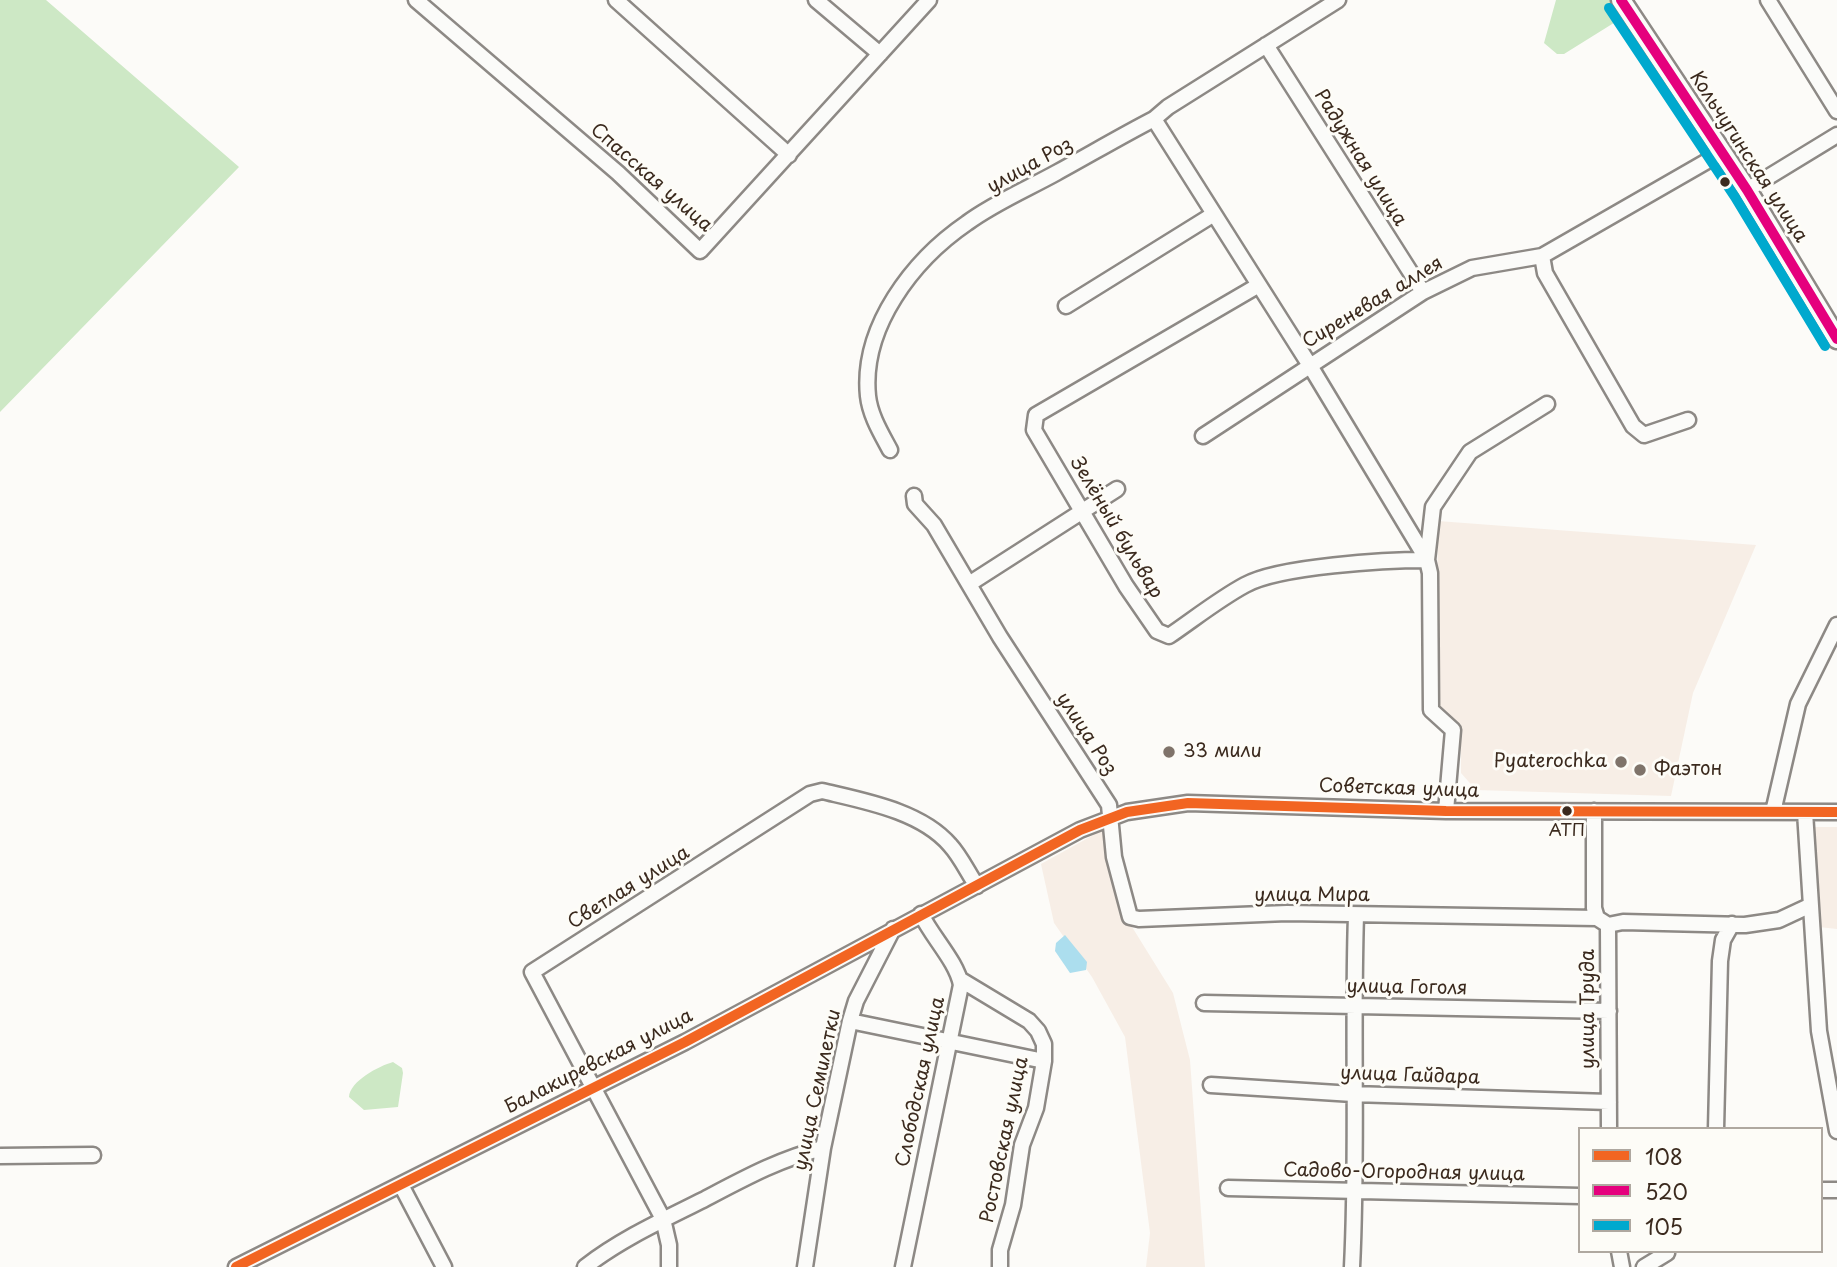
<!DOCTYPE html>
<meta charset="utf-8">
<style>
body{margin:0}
#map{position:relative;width:1837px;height:1267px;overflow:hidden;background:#fcfbf8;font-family:"Playpen Sans",sans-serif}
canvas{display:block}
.legend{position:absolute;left:1578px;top:1127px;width:245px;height:126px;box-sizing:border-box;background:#fdfcf7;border:2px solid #afa8a0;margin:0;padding:9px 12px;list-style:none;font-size:21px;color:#3b2a1e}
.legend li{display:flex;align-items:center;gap:14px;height:35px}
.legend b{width:35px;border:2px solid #afa8a0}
</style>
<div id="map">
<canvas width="1837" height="1267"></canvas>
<ul class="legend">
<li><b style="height:9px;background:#f26522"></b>108</li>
<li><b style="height:9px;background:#e5007d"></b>520</li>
<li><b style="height:9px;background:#00a9ce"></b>105</li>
</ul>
</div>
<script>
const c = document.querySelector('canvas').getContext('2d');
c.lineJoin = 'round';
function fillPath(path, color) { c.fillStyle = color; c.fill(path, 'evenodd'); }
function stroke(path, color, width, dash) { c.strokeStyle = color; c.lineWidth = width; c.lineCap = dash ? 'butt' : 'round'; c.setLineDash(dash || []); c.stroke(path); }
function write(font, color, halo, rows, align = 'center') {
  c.font = font + ' "Playpen Sans",sans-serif'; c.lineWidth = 6; c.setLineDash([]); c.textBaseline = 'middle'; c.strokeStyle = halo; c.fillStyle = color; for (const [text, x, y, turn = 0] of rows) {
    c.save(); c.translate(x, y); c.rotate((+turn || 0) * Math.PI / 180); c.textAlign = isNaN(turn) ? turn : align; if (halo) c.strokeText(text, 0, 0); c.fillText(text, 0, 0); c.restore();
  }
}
const built = new Path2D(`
 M1438,521L1756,545L1693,693L1671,796L1476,790L1461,773V725L1436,704Z
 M1815,827H1837V929L1819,927Z
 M1106,828L1124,914L1173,993L1190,1060L1205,1267H1146L1150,1233L1125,1037L1092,977L1054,923L1041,864Z`);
const green = new Path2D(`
 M0,0H46L239,167L0,412Z
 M1556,0H1614L1625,16L1564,54H1557L1544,43Z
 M393,1062L402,1068L403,1073L398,1107L364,1110L349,1097C350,1081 379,1066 393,1062Z`);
const water = new Path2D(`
 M1065,935L1087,962L1086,970L1070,973L1055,951L1056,943Z`);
const minor = new Path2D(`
 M416,0L618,173L700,251L929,0
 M616,0L789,155
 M816,0L880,54
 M1768,0L1837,111
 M1266,45L1423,292
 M1154,119L1309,364L1427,560L1430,573L1431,710L1453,730L1446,811
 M1747,190L1837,135
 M1542,256L1545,273L1633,426L1644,435L1688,420
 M1259,285L1036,415L1034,430L1126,586L1157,631L1169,636C1194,619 1219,599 1245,585C1279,566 1387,560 1427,560L1433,507L1470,452L1547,404
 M1066,306L1214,214
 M1203,436L1423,292L1472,268L1542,256L1723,152
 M890,450C881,433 870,415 868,396C861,327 913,260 967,223C994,203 1027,189 1056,173C1089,155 1121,136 1154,119L1168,107L1338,0
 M914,496L915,504L934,525L1000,637L1109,805L1114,857L1130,917L1139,919L1287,913L1597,918
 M969,584L1117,489
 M1594,811V908L1597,918L1608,925L1609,1129
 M1773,812L1798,704L1837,625
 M1805,812L1819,1031L1837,1131
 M1608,925L1623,922L1745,925L1779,920L1809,906
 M961,980L1029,1021L1038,1031L1044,1044V1061L1036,1108L1022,1145L1013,1205L1000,1250V1267
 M1204,1003L1609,1011
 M850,1021L1044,1061
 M1211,1085L1353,1094L1609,1102
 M1716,1129L1720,961L1723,940L1732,924
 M0,1156L93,1155
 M401,1185L444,1267
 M1228,1188L1580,1196
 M1821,1190H1837
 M1619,1251L1622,1267
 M236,1267L685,1042L1080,830L1127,812L1188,803L1446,811L1837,812
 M585,1267C621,1239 663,1220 703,1200C743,1179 779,1159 823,1148
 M669,1267V1245L663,1219L532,972L810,794L822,791C864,801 921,811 950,845C961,857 968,873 977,886
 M805,1267L823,1148L850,1021L856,1001L893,929
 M903,1267L961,985C957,962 932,937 921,914
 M1352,1267C1358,1150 1352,1033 1356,916
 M1644,1267L1667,1253`);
const major = new Path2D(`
 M1621,0L1747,190L1837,339`);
const bus1 = new Path2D(`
 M236,1267L685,1042L1080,830L1127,812L1188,803L1446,811L1837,812`);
const bus2 = new Path2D(`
 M1621,0L1747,190L1837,339`);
const bus3 = new Path2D(`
 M1609,8L1735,197L1825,346`);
const markers = [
 [1725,182,6,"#3b2a1e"],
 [1169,752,7,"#7f736a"],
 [1621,762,7,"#7f736a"],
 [1640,770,7,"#7f736a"],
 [1567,811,6,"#3b2a1e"]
];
const busNames = [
 ["АТП",1567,831]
];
const streetNames = [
 ["Кольчугинская улица",1748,157,57],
 ["Радужная улица",1360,158,58],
 ["улица Роз",1030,166,-29],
 ["Спасская улица",651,178,41],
 ["Сиреневая аллея",1373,303,-31],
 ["Зелёный бульвар",1116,528,59],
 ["улица Роз",1086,734,57],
 ["Советская улица",1399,789,2],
 ["Светлая улица",629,888,-32],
 ["улица Мира",1312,896],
 ["улица Гоголя",1407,988,1],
 ["улица Труда",1589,1009,-90],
 ["Балакиревская улица",599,1062,-27],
 ["улица Гайдара",1410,1076,2],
 ["Слободская улица",921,1082,-78],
 ["улица Семилетки",818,1090,-78],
 ["Ростовская улица",1005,1140,-78],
 ["Садово-Огородная улица",1404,1173,1]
];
const poiNames = [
 ["33 мили",1183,752],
 ["Pyaterochka",1607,762,"right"],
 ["Фаэтон",1654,770]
];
fillPath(built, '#f7eee6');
fillPath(green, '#cde8c5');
fillPath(water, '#acdeee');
stroke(minor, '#8d8985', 19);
stroke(major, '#8d8985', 23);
stroke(minor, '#fbfbf9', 14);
stroke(major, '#fbfbf9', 18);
stroke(bus1, '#f26522', 10);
stroke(bus2, '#e5007d', 10);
stroke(bus3, '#00a9ce', 10);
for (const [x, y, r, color] of markers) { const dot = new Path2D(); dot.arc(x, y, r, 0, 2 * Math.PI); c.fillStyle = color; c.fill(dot); stroke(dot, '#fdfcf7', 2.5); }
write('17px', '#3b2a1e', '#fdfcf7', busNames);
write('19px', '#3b2a1e', '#fdfcf7', streetNames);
write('19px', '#3b2a1e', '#fdfcf7', poiNames, 'left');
</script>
